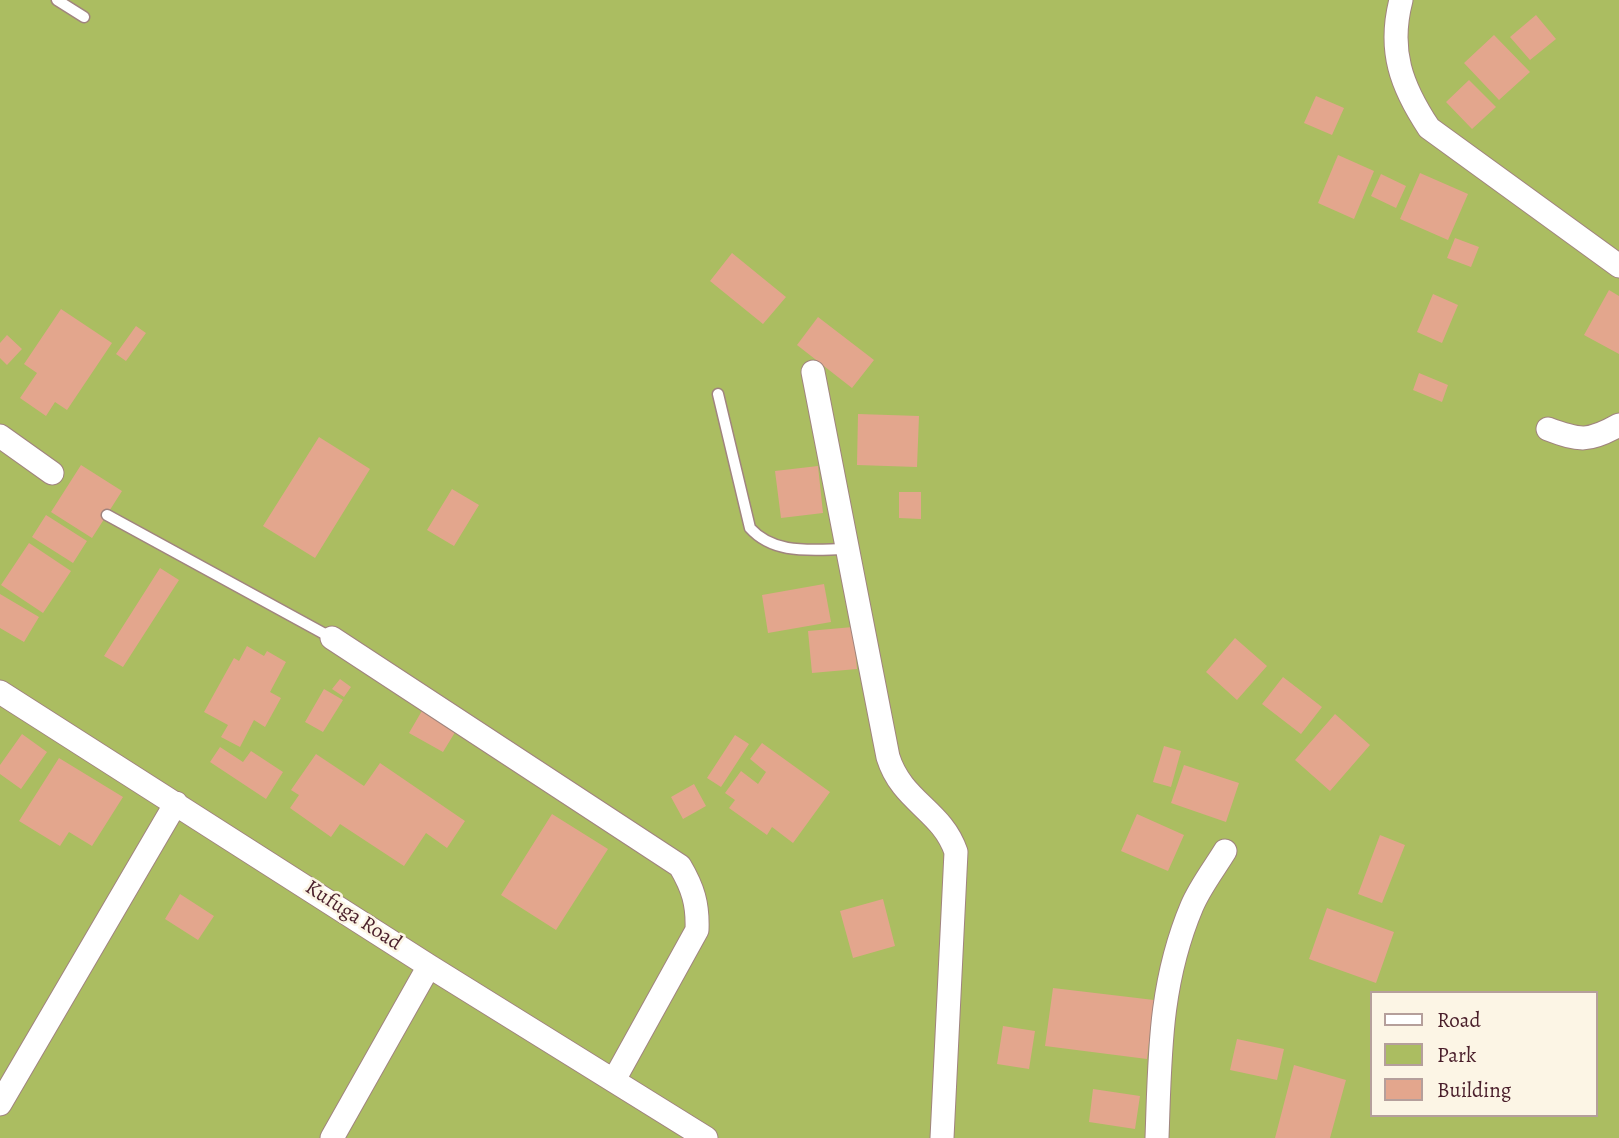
<!DOCTYPE html>
<style>
body{margin:0}
#map{position:relative;width:1619px;height:1138px;overflow:hidden;background:#f6ead1;font-family:Alegreya,serif}
canvas{display:block}
.legend{position:absolute;left:1370px;top:991px;width:228px;height:126px;box-sizing:border-box;background:#fcf5e5;border:2px solid #b59f9b;margin:0;padding:9px 12px;list-style:none;font-size:21px;color:#4a1f2b}
.legend li{display:flex;align-items:center;gap:14px;height:35px}
.legend b{width:35px;border:2px solid #b59f9b}
</style>
<div id="map">
<canvas width="1619" height="1138"></canvas>
<ul class="legend">
<li><b style="height:9px;background:#fff"></b>Road</li>
<li><b style="height:19px;background:#abbd61"></b>Park</li>
<li><b style="height:19px;background:#e3a68d"></b>Building</li>
</ul>
</div>
<script>
const c = document.querySelector('canvas').getContext('2d');
c.lineJoin = 'round';
function fillPath(path, color) { c.fillStyle = color; c.fill(path, 'evenodd'); }
function stroke(path, color, width, dash) { c.strokeStyle = color; c.lineWidth = width; c.lineCap = dash ? 'butt' : 'round'; c.setLineDash(dash || []); c.stroke(path); }
function write(font, color, halo, rows, align = 'center') {
  c.font = font + ' Alegreya,serif'; c.lineWidth = 5; c.setLineDash([]); c.textBaseline = 'middle'; c.strokeStyle = halo; c.fillStyle = color; for (const [text, x, y, turn = 0] of rows) {
    c.save(); c.translate(x, y); c.rotate((+turn || 0) * Math.PI / 180); c.textAlign = isNaN(turn) ? turn : align; if (halo) c.strokeText(text, 0, 0); c.fillText(text, 0, 0); c.restore();
  }
}
const green = new Path2D(`
 M0,0H1619V1138H0ZM1372,993H1596V1115H1372Z`);
const building = new Path2D(`
 M1536,15L1556,39L1530,60L1510,37Z
 M1494,35L1530,72L1499,100L1464,63Z
 M1469,80L1496,107L1472,129L1446,102Z
 M1316,96L1344,108L1332,135L1304,123Z
 M1338,155L1374,171L1354,219L1318,203Z
 M1420,173L1468,194L1448,240L1400,219Z
 M1381,174L1406,186L1396,208L1371,196Z
 M1455,238L1479,247L1471,267L1447,258Z
 M732,253L786,297L763,324L710,281Z
 M1609,290L1619,296V354L1584,335Z
 M1433,294L1458,305L1442,343L1417,332Z
 M61,309L112,343L67,410L55,402L46,416L20,398L37,373L24,364Z
 M818,317L874,360L852,388L797,345Z
 M136,326L146,333L126,361L116,354Z
 M7,335L22,349L7,365L0,358V343Z
 M1419,373L1448,385L1442,402L1413,390Z
 M858,414L919,416L917,467L857,465Z
 M319,437L370,469L315,558L263,526Z
 M81,465L122,491L92,538L51,512Z
 M818,466L823,513L781,518L775,471Z
 M452,489L479,505L454,546L427,530Z
 M899,492H921V519L899,518Z
 M46,515L87,541L73,563L32,537Z
 M29,543L71,571L43,613L1,585Z
 M160,568L179,580L123,667L104,656Z
 M824,584L831,622L768,633L762,595Z
 M0,594L39,617L24,642L0,628Z
 M853,627L857,669L812,673L808,631Z
 M1235,638L1267,666L1237,700L1206,672Z
 M247,646L264,656L267,651L286,662L270,692L281,698L265,727L254,720L240,747L221,737L228,725L204,712L234,658L239,661Z
 M1283,677L1322,707L1301,734L1262,704Z
 M340,679L351,687L344,697L332,689Z
 M324,689L343,700L323,732L305,722Z
 M423,709L457,729L443,752L409,733Z
 M1335,714L1370,745L1330,791L1295,760Z
 M22,734L47,752L21,789L0,774V765Z
 M735,735L749,744L721,787L707,778Z
 M762,743L830,792L793,843L772,827L767,835L729,808L735,800L725,793L741,771L758,784L766,772L750,759Z
 M1164,746L1181,751L1171,787L1153,782Z
 M220,747L243,762L251,751L283,772L266,799L210,762Z
 M316,754L364,786L380,763L465,821L447,848L426,833L404,866L340,824L331,837L290,808L299,795L291,790Z
 M59,758L123,797L92,846L69,832L60,846L19,821Z
 M1184,765L1239,783L1226,822L1171,803Z
 M694,784L706,806L683,819L671,797Z
 M552,814L608,849L556,930L501,895Z
 M1137,814L1184,835L1168,871L1121,851Z
 M1380,835L1405,845L1382,903L1358,894Z
 M180,894L214,916L198,940L165,919Z
 M883,899L895,946L853,958L840,911Z
 M1327,908L1394,932L1376,983L1309,959Z
 M1053,988L1154,1000L1147,1059L1045,1046Z
 M1003,1026L1035,1031L1029,1069L997,1064Z
 M1237,1039L1284,1049L1277,1080L1230,1070Z
 M1294,1065L1346,1080L1330,1138H1275Z
 M1093,1089L1140,1096L1135,1129L1089,1122Z`);
const lane = new Path2D(`
 M57,0L84,17
 M718,394L750,528C775,556 814,549 848,549
 M107,515L332,638`);
const street = new Path2D(`
 M1401,0C1388,50 1401,86 1429,128L1619,266
 M813,372L888,757C902,802 942,810 956,852L942,1138
 M1548,429C1580,441 1589,442 1619,425
 M0,436L52,473
 M332,638L680,866C693,888 698,904 697,930L614,1080
 M0,692L429,966L706,1138
 M0,1104L176,803
 M332,1138L429,966
 M1157,1138C1160,1056 1159,984 1192,906C1200,887 1214,869 1225,851`);
const streetNames = [
 ["Kufuga Road",353,916,33]
];
fillPath(green, '#abbd61');
fillPath(building, '#e3a68d');
stroke(lane, '#a0847e', 13);
stroke(street, '#a0847e', 25);
stroke(lane, '#fff', 10);
stroke(street, '#fff', 23);
write('21px', '#4a1f2b', '#fcf5e5', streetNames);
</script>
